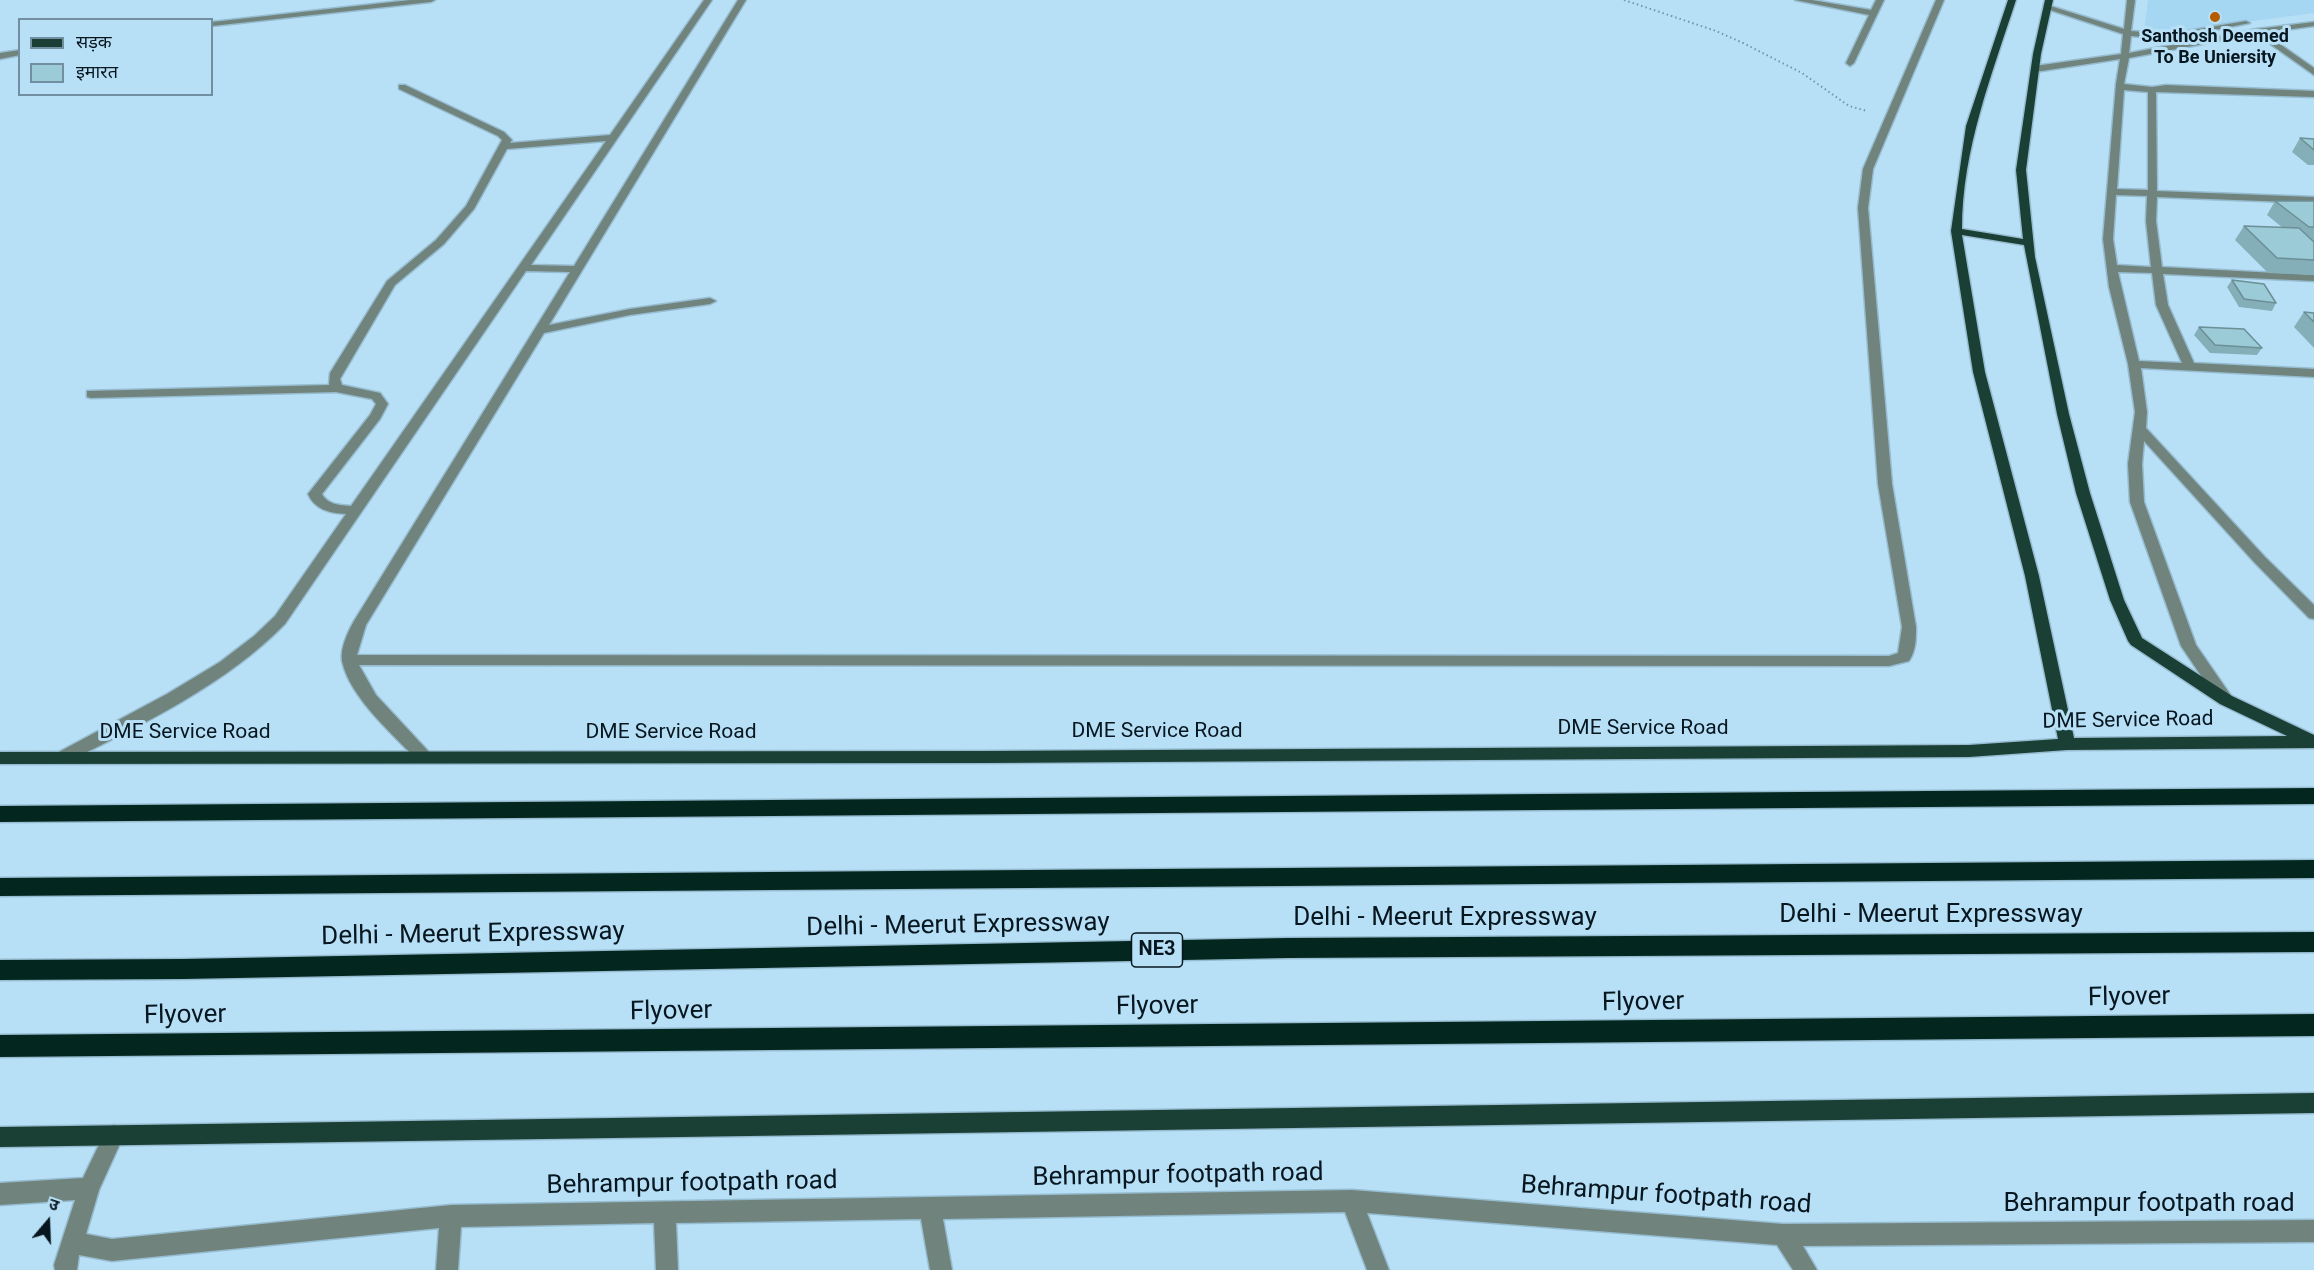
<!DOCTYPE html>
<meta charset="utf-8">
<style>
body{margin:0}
#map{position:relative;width:2314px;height:1270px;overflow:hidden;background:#b7e0f7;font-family:Roboto,"Noto Sans Devanagari",sans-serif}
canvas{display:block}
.legend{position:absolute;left:18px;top:18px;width:195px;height:78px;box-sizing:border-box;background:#b7e0f7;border:2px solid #718fa1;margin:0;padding:8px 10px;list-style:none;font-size:18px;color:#07161f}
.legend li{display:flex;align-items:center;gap:12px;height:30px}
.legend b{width:30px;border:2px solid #718fa1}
.north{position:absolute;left:18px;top:1192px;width:60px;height:60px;-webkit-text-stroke:4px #b7e0f7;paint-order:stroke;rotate:19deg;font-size:16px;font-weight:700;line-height:24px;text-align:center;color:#07161f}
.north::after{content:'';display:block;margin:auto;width:21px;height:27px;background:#07161f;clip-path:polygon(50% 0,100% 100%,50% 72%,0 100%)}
</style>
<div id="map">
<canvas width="2314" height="1270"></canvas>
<ul class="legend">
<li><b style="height:8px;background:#1a3f35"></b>सड़क</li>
<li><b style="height:16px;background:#9acbd6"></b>इमारत</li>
</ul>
<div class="north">उ</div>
</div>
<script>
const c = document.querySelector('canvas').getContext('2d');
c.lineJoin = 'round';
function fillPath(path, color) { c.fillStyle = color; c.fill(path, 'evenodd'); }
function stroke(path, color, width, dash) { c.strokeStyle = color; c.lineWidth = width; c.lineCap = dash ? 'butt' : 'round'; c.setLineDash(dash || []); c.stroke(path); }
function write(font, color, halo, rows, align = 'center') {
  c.font = font + ' Roboto,sans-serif'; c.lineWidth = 6; c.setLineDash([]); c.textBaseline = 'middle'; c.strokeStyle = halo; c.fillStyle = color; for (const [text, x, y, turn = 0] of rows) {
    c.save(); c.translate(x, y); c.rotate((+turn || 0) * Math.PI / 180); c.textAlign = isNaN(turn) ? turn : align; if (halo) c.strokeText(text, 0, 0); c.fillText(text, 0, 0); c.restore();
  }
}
const built = new Path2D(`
 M2148,0H2314V13L2155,34L2144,32Z`);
const path = new Path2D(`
 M1624,0L1716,31L1743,43L1802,73L1849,106L1867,111`);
const minor = new Path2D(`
 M410,0H435L431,2L212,26V22Z
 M704,0H712L531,265L574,266L738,0H746L549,325L630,309L710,298L716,301L710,304L630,315L544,333L366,625L357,655L1889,656L1898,653L1902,627L1878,484L1858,208L1863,169L1936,0H1944L1873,169L1868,208L1892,484L1916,627C1916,640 1916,650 1909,661L1889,666L359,665L376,695L429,752L431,756L429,760L423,762L417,760C393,734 350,698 342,661C340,648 348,632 354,621L570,272L526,271L285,624C228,683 142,725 69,761L63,763L57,761L55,757L57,753L167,694L220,662L254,636L275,616L346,514C330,513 315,510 308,494L370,415L376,404L372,399L336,392L91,398L87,397V391L329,385L330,373L387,281L436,240L466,206L502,140L498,136L399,89V85H405L504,132L512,140L510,143L610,135ZM606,141L351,506C340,505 328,505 322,494L380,419L388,404L380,393L342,385L340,379L395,285L444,244L474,209L507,149Z
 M1795,0H1812L1871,10L1876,0H1884L1854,63L1850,66L1846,63L1869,15Z
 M2127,0H2135L2131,31L2169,34L2246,21L2250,23L2169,39L2131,36L2129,53L2257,29L2314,22V26L2264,33L2314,68V75L2256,34L2129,58L2124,84L2152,87L2166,85L2314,91V97L2156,92L2157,191L2314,197V203L2157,197L2156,221L2162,267L2314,275V281L2163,274L2168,305L2194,363L2314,369V377L2141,368L2147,412L2146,428L2265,557L2314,605V619L2309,618L2255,563L2144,441L2142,464L2144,502L2196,645L2234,700L2232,704H2220L2181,646L2130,502L2128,464L2135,412L2128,364L2109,287L2103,239L2116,84L2120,59L2035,72L2031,69L2035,66L2121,54L2123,34L2044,8V4L2124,29ZM2124,90L2148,92V190L2117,189ZM2116,195L2147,196L2146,221L2151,267L2117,265L2113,239ZM2118,272L2152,273L2156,305L2182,363L2139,361Z
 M20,50V55L0,59V53Z
 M114,1125L121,1128L124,1135L99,1190L86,1234L112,1239L451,1205L1352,1190L1783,1224L2314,1220V1242L1803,1246L1817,1270H1793L1777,1245L1367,1213L1389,1270H1367L1345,1212L943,1219L952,1270H930L921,1219L676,1223L678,1270H656L654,1223L461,1227L458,1270H436L439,1228L112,1261L79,1255L77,1270H55L54,1265L75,1200L0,1205V1183L83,1178L107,1128Z`);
const major = new Path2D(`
 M2008,0H2016C1992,74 1962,150 1962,229L2023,239L2016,170L2033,54L2045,0H2053L2041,54L2026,170L2035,257L2069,414L2090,493L2124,600L2142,638L2232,696L2314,735V748L2067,750L1969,757L986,763L0,764V752L986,751L1969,745L2058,739L2025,576L1973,372L1951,231L1966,126ZM1962,235L2024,245L2057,414L2076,493L2110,600L2128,641L2131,645L2220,704L2287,736L2074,738L2039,576L1985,372Z
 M2314,1093V1113L0,1147V1127Z`);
const highway = new Path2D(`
 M2314,788V804L0,822V806Z
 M2314,860V878L0,896V878Z
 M2314,932V952L1288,958L183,979L0,980V960L183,959L1288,938Z
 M2314,1014V1036L0,1057V1035Z`);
const wall = new Path2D(`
 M2300,138L2314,139V165H2308L2292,152Z
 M2275,201H2314V275L2268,273L2235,240L2244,226L2283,228L2267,215Z
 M2232,280L2276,303L2272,311L2239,307L2227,287Z
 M2304,312L2314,313V348L2294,327Z
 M2199,327L2262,348L2257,355L2210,353L2194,335Z`);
const building = new Path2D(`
 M2300,138L2314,139V150Z
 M2275,201H2314V227H2309Z
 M2244,226L2299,228L2314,242V260L2277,258Z
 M2232,280L2264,284L2276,303L2244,299Z
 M2304,312L2314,313V322Z
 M2199,327L2244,329L2262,348L2215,345Z`);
const markers = [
 [2215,17,6,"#b65b00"]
];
const farPoinames = [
 ["Santhosh Deemed",2215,37],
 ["To Be Uniersity",2215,58]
];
const shields = [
 [1157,950,51]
];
const shieldNames = [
 ["NE3",1157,950]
];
const streetNames = [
 ["DME Service Road",2128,721,-1],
 ["DME Service Road",1643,729],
 ["DME Service Road",1157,732],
 ["DME Service Road",185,733],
 ["DME Service Road",671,733]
];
const nearStreetnames = [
 ["Delhi - Meerut Expressway",1931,915],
 ["Delhi - Meerut Expressway",1445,918],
 ["Delhi - Meerut Expressway",958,926,-1],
 ["Delhi - Meerut Expressway",473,935,-1],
 ["Flyover",2129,998,-1],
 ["Flyover",1643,1003,-1],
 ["Flyover",1157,1007,-1],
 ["Flyover",671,1012,-1],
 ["Flyover",185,1016,-1],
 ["Behrampur footpath road",1178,1176,-1],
 ["Behrampur footpath road",692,1184,-1],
 ["Behrampur footpath road",1666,1196,4],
 ["Behrampur footpath road",2149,1204]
];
fillPath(built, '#a5d6f2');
stroke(minor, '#97bcd0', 3);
stroke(major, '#97bcd0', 3);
stroke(highway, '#97bcd0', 3);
stroke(path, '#7594a6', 2, [1.5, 3]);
fillPath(minor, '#70847d');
fillPath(major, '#1a3f35');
fillPath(highway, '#03261e');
fillPath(wall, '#84afb8');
fillPath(building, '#9acbd6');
stroke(building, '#6c8e96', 1.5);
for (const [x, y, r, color] of markers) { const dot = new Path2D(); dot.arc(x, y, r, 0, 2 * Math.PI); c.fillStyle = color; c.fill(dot); stroke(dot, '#b7e0f7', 2); }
write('bold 18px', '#07161f', '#b7e0f7', farPoinames);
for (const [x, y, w] of shields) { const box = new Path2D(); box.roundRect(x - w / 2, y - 17, w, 34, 4.5); c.fillStyle = '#b7e0f7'; c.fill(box); stroke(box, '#07161f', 1.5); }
write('bold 20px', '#07161f', null, shieldNames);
write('21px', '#07161f', '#b7e0f7', streetNames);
write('26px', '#07161f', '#b7e0f7', nearStreetnames);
</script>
